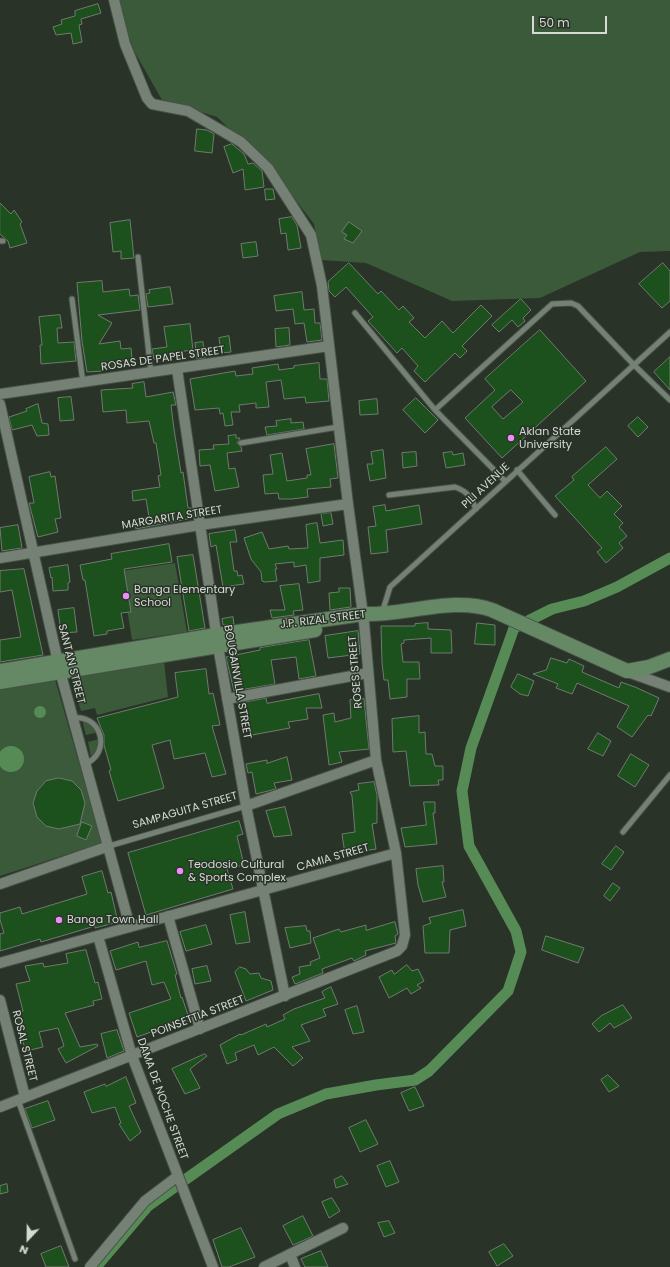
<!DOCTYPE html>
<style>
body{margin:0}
#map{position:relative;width:670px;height:1267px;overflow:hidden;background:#293328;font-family:Poppins,sans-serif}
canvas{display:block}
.north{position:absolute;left:8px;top:1219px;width:40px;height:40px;-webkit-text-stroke:3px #293328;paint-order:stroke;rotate:202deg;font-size:11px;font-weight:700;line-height:16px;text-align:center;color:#d5dbd4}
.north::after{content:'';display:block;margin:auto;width:14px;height:18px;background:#d5dbd4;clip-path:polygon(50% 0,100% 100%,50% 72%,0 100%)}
.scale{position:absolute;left:532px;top:16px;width:75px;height:18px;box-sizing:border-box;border:2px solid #d5dbd4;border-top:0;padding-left:5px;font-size:12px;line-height:14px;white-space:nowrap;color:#d5dbd4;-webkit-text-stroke:3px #293328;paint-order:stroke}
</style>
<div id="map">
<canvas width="670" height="1267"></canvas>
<div class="north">N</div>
<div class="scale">50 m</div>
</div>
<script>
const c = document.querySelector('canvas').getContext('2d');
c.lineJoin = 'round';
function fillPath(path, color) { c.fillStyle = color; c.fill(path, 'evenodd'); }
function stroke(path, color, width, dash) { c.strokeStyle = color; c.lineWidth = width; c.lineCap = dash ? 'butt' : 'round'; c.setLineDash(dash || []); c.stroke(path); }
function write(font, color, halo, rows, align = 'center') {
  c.font = font + ' Poppins,sans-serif'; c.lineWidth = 3; c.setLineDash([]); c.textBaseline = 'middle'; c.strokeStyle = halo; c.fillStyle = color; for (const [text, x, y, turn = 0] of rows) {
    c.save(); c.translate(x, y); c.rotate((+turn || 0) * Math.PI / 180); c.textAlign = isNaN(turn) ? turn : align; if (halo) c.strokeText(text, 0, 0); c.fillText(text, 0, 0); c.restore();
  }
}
const green = new Path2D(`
 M116,0H670V251L640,252L540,298L452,301L366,263L321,260L314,224L274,172L217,117L162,100L134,51Z
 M175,563L187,632L132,640L121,571Z
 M164,661L168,697L97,715L95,708L81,711L70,675Z
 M54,676L102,843L0,876V686Z
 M82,720L89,722L98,732L86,735Z
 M99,739L96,752L91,757L88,742Z`);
const water = new Path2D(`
 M34 712a6 6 0 1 1 12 0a6 6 0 1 1-12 0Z
 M-2 759a13 13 0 1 1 26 0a13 13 0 1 1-26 0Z`);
const canal = new Path2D(`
 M96,1267L148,1206L278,1114L326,1094L376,1085L415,1080L429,1071L508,991L521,952L516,931L469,846L462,791L471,748L514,628L552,609L584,601L617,587L670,558`);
const building = new Path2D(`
 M98,4L101,13L81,19L82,24L79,25L82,42L73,44L71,33L56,35L53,27L62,24L61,20L75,16V11Z
 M197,129L207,130L214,134L212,153L195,151Z
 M232,144L244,154L248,164L253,163L262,171L264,187L245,190L243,169L233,173L224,147Z
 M265,189H273L275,199L266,200Z
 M0,203L11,214L14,210L22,222L20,224L27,243L10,248L8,241L0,234Z
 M292,217L297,225L301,248L288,250L286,233L281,234L279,219Z
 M130,220L134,258L121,259V251L113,252L110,223Z
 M349,222L362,231L353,243L344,239L347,235L342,232Z
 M256,242L258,256L243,258L241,244Z
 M349,263L378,294L381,291L399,310L403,306L414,318L409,322L425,338L442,321L453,333L481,305L492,316L462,346L467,351L460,358L455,353L425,382L414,371L418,366L402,348L397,353L368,321L373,317L346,287L335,297L329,291L328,282Z
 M663,263L670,271V301L662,308L639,284Z
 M102,281L103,292L129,289L130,296L138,295L140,310L98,315L112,323L99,344L120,341L121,349L131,348L132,360L120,361L121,366L103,368V371L87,372L82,341L77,283Z
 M170,287L173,304L148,307L146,294L150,293L149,290Z
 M302,292L304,310L314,309L315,323H320L322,340L307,342L304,323L295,324L293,309L276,311L274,296Z
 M521,299L531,310L523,318L525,321L518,327L512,320L499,332L492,325Z
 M60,315L62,328H57L58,343L74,342L76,361L41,364L40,345H42L39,317Z
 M190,324L193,350L169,353L170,357L154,359L152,349L167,347L164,327Z
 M289,328L290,345L276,347L275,329Z
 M540,330L586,381L502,458L465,418L495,390L485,379ZM511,390L523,402L503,419L492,407Z
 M229,336L231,352L221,353L219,338Z
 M203,342L205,358L197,359L195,343Z
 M670,357V390L654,372Z
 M319,363L320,379H327L329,401L306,403L305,397L284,399L281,380L266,382L269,407L256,408V403L239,405L240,412H231L233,425L225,426L223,413L220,414L219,408L195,410L190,379L235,371L236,376L253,374L252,368L278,364L279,370L294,368V366Z
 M144,382L146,397L173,392L176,405H171L174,429L181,473L183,472L188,508H191L192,518L136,529L134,520L149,517L146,499L133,501L132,491L160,487L158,476L161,475L156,443H154L149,421L127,423L126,410L103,412L101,390L133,388L132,384Z
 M71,397L74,420L60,421L58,398Z
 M416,398L438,420L425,433L403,410Z
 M377,399L378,414L360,415L359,401Z
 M38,404L42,423L48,424L49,435L37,436L32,425L12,430L9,417L27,411L26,409Z
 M638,417L648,427L638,437L628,426Z
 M291,419V423L303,422L304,429L267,435L265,427L277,426L276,421Z
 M236,435V438H240L237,443L241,447L242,451L227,453L229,469L235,468L239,487L215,491L210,465L200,466L199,450L214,449L213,445L229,444L228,436Z
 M334,444L338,478L330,479L331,487L307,489L308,497L292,499H279L278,493L265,494L263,475L273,474L270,455L282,453L287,481L307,478V475H311L306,449Z
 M606,447L617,459L588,485L600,498L607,491L622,506L614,514L623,523L619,527L627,536L619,543L623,548L606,563L597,552L602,548L555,496L574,480L572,477Z
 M383,450L386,478L370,481L367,464H373L371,452Z
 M416,452L417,466L403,468L402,453Z
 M452,452L453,455L463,453L465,465L446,468L443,453Z
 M50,472L51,477L55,476L61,518L55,519L58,532L38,537L29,503H34L29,477Z
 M385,505L386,511L419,505L422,524L386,530L388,552L371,554L368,527L376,526L373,507Z
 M331,513L333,524L323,526L321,514Z
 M317,523L320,543L343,540L344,555L320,558V581L308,583L306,565L294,567V562L275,564L277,569H275L277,581L265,582L262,581L261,572L251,559L244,538L262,532L269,549L288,546L289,549L308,548L306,525Z
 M18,525L22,548L2,551L0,528Z
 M235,530L237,542H230L234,571H237L238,576L242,575L244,584L223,587L216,545L211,547L209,534Z
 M169,544L172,562L124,569L131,612L121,613L124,628L107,631V634L94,636L85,580H83L80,565L112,559L111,554Z
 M193,555L205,628L189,631L177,557Z
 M68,565L70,582L68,583V590L53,591L52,577L51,578L49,568Z
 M24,569L43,655L0,662V640L21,637L12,590L0,592V571Z
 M299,584L303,610L293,611L294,615L272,618L270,610H285L280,586Z
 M339,588H350L351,607L330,610L329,593L339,592Z
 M74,608L77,632L61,633L58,610Z
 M233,617L234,624L223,625L222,619Z
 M428,623V629L451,630L452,653H431V638L404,640V643L401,644L403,662H419L420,679H407V697L390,699L388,680H384L382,663L381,626H415V624Z
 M477,623L495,625V645L475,644Z
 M358,631L360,654L328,658L325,636Z
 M309,640L316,676L299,679L296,657L271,660L275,684L234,691L226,657L260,650V648Z
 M551,658L567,663L569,659L584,666L582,672L619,688L621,682L635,687L659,698L651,716L648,715L632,737L617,727L629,706L577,683L572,694L556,688L558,684L533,674L546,670Z
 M206,669L209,694L213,693L220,725L212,726L226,774L212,777L205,753L174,759L170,740L152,745L164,788L118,801L109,771L111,770L104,745V735L97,718L178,697L175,673Z
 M518,674L534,681L528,696L520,694L511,687Z
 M319,694L322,708H306L308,719L288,722L290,728L252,735L245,702L266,698L267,703Z
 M364,699L369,749L339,752L342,762L329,765L323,715L334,713L335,722L351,718L350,700Z
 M419,716V733L425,732L426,754H432L435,766H443V780H438L439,785L410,786L406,751L393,752L392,719Z
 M598,733L611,741L603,756L588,749Z
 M631,754L649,765L635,787L618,776Z
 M287,757L292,780L274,783L276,789L256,794L252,772L248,773L246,764L267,760V763Z
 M59,778L72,781L81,790L85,803L80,824L59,829L46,826L37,817L33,803L37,791L46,781Z
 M374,782L377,795V823L372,824L376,849L345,854L342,834L355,832L352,796L350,792L359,790L358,784Z
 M424,802H435V813H433L437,844L405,847L401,828L426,825Z
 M285,807L292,835L274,837L266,811Z
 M239,821L243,834L237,836L244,865L227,869L233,889L146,915L128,853Z
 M82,822L92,826L86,840L77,836Z
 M616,846L624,852L611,870L602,864Z
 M443,866L444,882H442L446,897L423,902L418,885L416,869Z
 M102,871L108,893L111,892L118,922L95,928V926L41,942L40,939L0,951V934L4,933L0,920V913L20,907L22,914L87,894L82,877Z
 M613,883L620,888L610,901L604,896Z
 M463,910L466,926L450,930L449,953H425L423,926L431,923L429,918Z
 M245,912L250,942L236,944L230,915Z
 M395,922L398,934L395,936L396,943L365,951L366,955L354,961L352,958L322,969L323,973L295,984L292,977L300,974L299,967L311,965L310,962L320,958L313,938L339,929L341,932L366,925V930Z
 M206,925L212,944L186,951L180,932Z
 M306,926L307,931H310L311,943L290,948L285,928Z
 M546,936L584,948L578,963L542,950Z
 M167,941L177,974L175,975L181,998L182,997L190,1021L174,1027L172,1022L154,1030V1031L137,1037L129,1013L171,999L164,982L152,985L146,961L116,970L110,951L138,942L139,947Z
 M86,950L95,983L98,982L102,999L93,1001L94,1005L65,1013L80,1047L97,1044L98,1046L66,1063L58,1049L64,1046L58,1028L39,1032L43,1047L26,1051L13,1013L23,1011L16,984L30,981L25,966L43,963L44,967L68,963L66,954Z
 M407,965L412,971L418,969L424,981L417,985L421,988L411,994L407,988L389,998L379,977L392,970L394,974Z
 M207,966L211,981L195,984L192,969Z
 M240,967L246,969L250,974L259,973L261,978L271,981L273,990L246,1001L235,972Z
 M331,987L338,1004L323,1009L326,1016L301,1025L310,1041L292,1047L303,1058L293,1066L274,1047L258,1055L254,1045L235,1053L237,1060L227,1064L220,1045L240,1034L241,1035L266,1024L267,1027L285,1019L283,1015L294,1009L325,998L322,992Z
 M623,1005L632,1018L614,1028L610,1023L599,1032L592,1024L601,1016Z
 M357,1006L364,1032L353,1034L345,1010Z
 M117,1030L124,1051L107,1058L101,1034Z
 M205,1054L207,1056L190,1069L200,1088L185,1094L172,1069Z
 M608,1075L619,1086L609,1092L601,1080Z
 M126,1077L136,1103L129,1106L141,1132L130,1141L119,1124L121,1123L115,1107L92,1113L84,1092L105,1084L106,1086Z
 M415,1087L424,1106L409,1111L401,1093Z
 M48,1101L55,1120L32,1128L25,1109Z
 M366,1120L378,1144L360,1152L349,1128Z
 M390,1161L399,1182L386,1187L377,1166Z
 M342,1176L348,1184L336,1188L334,1180Z
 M7,1184L8,1192L0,1194V1186Z
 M332,1198L340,1211L329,1218L322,1202Z
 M303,1216L313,1236L293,1245L283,1226Z
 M389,1221L395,1233L384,1237L378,1223Z
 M241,1228L255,1257L229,1267H222L213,1240Z
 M504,1244L513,1256L497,1266L489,1252Z
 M61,1246L69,1267H46L41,1254Z
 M321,1251L328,1267H305L301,1259Z`);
const service = new Path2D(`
 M0,241H3
 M138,257L151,372
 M72,299L83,383
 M355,313L435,410L505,481
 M435,410L552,304L571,303L578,306L634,365L670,400
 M241,443L338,427
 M517,470L555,515
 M389,495L455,487C467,491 471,497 476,509
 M382,613L390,587L670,332
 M73,718C102,714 112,753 85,764
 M623,832L670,775
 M109,846L246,806
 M18,1100L75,1259`);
const minor = new Path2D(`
 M177,369L218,646L246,806L285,996
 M0,394L329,346
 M0,404L60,671L130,927
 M0,558L200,525L348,504
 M628,672L670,687
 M227,699L368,673
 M246,806L376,760
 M0,884L109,846
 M168,916L200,1029
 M98,936L132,1056L213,1267
 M0,963L396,853
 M0,1000L25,1097
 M0,1107L397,951L402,946L405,935L396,853L376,760L364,622L348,504L322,286L311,235L268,168L241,142L188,111L152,104L147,98L125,44L114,0
 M290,1254L295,1267
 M90,1267L145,1201L178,1176
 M264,1267L343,1228`);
const secondary = new Path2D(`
 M0,671L216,635L363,614C404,616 453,596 492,610L627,671L649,667L670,659
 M0,682L315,630`);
const markers = [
 [511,438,4,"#ee8cf8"],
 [126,596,4,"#ee8cf8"],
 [180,871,4,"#ee8cf8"],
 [59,920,4,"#ee8cf8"]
];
const streetNames = [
 ["ROSAS DE PAPEL STREET",163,359,-8],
 ["PILI AVENUE",486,486,-43],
 ["MARGARITA STREET",172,518,-9],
 ["J.P. RIZAL STREET",323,620,-7],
 ["SANTAN STREET",71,664,76],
 ["ROSES STREET",356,672,-95],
 ["BOUGAINVILLA STREET",237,682,80],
 ["SAMPAGUITA STREET",185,811,-16],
 ["CAMIA STREET",333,858,-16],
 ["POINSETTIA STREET",198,1017,-21],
 ["ROSAL STREET",24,1046,76],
 ["DAMA DE NOCHE STREET",162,1099,70]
];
const poiNames = [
 ["Aklan State",519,432],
 ["University",519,445],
 ["Banga Elementary",134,590],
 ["School",134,603],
 ["Teodosio Cultural",188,865],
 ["& Sports Complex",188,878],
 ["Banga Town Hall",67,920]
];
fillPath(green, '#3a5a39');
fillPath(water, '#578b55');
stroke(canal, '#578b55', 11);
fillPath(building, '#1c501d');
stroke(building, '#6f7b6e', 1);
stroke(service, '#485148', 7);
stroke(minor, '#485148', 12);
stroke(secondary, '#485148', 16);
stroke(service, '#758174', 5);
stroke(minor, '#758174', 10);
stroke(secondary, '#658865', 14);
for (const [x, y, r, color] of markers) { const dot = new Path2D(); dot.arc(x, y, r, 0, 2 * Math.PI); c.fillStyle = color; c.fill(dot); stroke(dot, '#293328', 1.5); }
write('11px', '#d5dbd4', '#293328', streetNames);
write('11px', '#d5dbd4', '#293328', poiNames, 'left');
</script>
